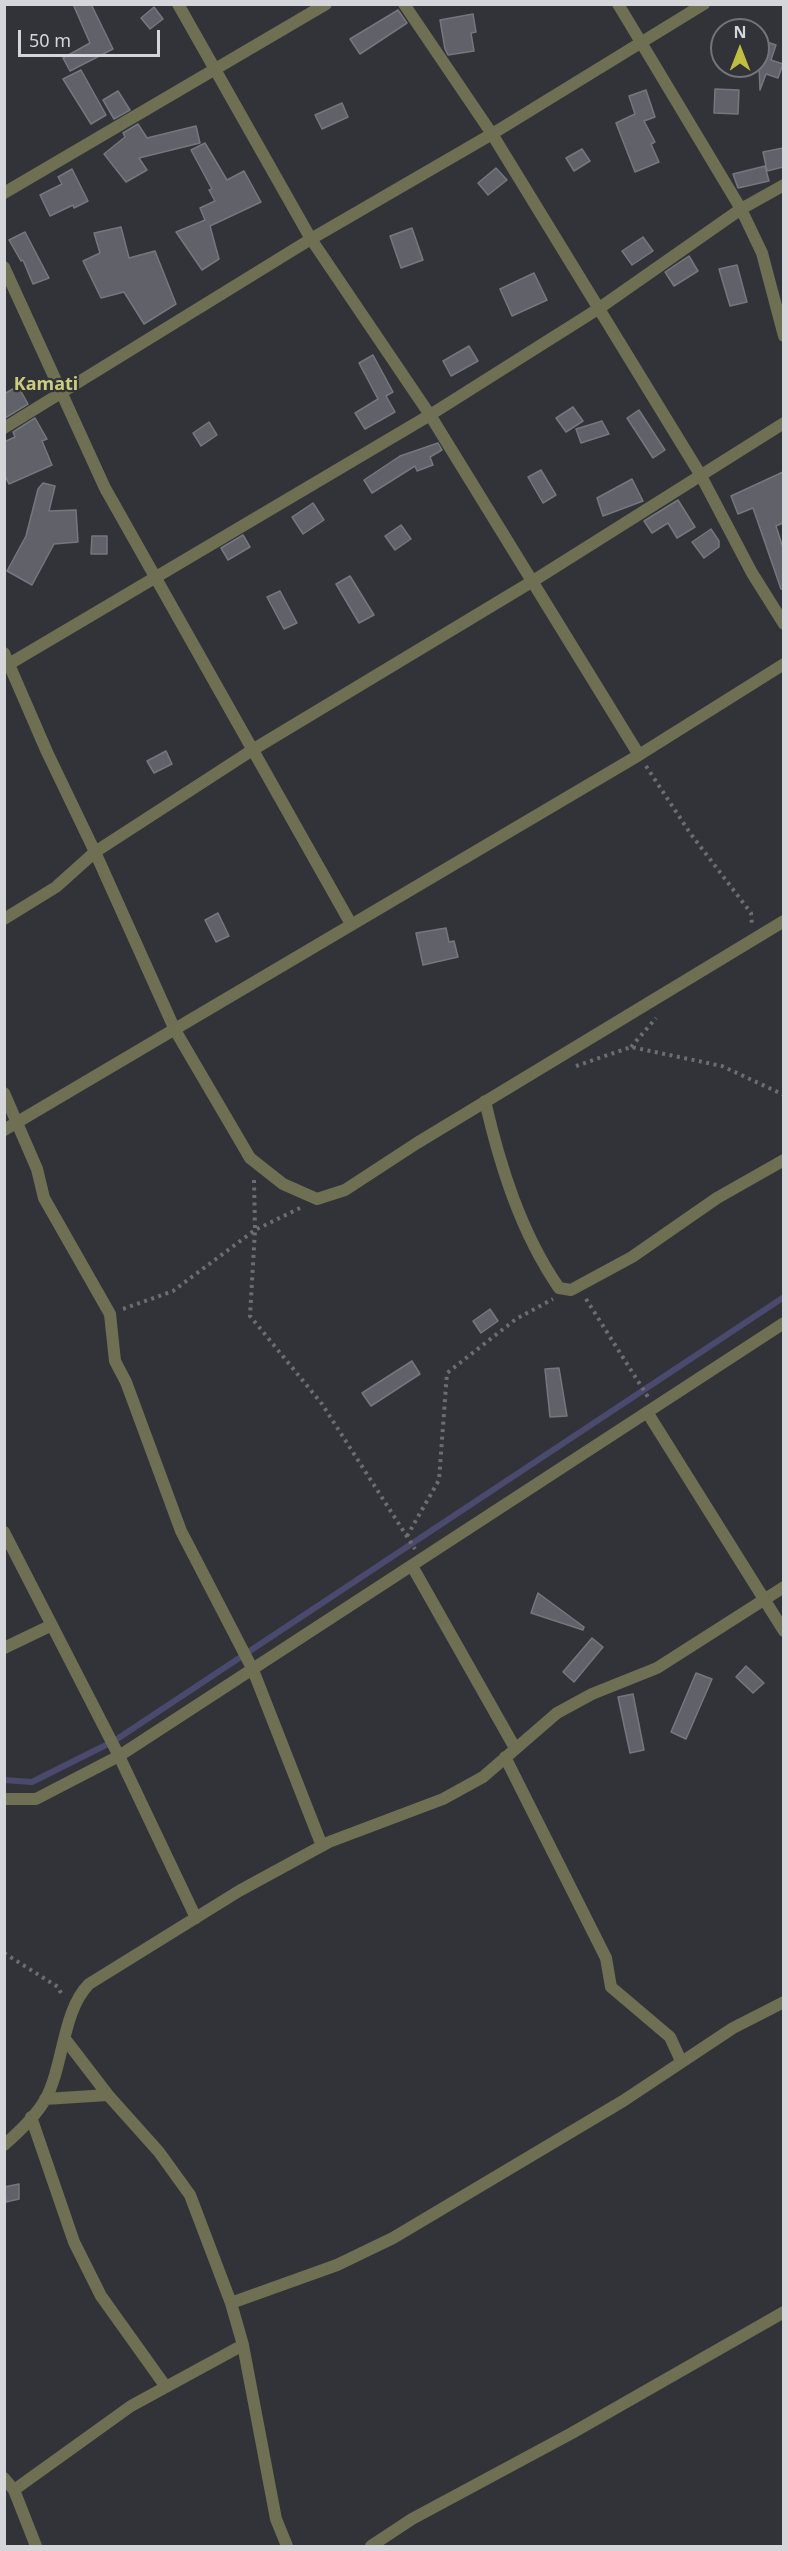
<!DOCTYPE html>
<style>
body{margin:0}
#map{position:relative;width:788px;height:2551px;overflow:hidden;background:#323339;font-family:"Noto Sans",sans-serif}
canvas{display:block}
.frame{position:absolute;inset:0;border:6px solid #d5d6da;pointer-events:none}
.north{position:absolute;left:710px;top:18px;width:60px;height:60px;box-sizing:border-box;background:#323339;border:2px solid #737479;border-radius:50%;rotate:0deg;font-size:16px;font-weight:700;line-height:24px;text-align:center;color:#d5d6da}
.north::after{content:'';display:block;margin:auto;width:21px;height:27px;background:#bfbe41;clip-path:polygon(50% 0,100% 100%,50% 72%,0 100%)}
.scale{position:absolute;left:18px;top:30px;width:142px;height:27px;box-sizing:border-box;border:3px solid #d5d6da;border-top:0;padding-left:8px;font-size:18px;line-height:21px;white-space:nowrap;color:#d5d6da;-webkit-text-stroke:4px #323339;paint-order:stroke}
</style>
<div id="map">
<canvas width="788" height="2551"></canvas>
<div class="frame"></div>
<div class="north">N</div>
<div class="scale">50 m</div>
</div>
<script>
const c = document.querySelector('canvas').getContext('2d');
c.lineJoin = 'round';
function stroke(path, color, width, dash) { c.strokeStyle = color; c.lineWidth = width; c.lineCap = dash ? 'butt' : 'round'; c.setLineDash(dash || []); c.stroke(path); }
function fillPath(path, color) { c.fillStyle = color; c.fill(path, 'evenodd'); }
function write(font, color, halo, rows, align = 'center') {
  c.font = font + ' "Noto Sans",sans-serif'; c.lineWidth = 4.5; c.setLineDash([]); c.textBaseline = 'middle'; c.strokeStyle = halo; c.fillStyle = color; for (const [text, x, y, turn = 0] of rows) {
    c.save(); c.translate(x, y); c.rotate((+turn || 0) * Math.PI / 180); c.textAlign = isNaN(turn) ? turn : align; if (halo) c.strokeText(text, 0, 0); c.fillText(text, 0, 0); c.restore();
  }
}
const stream = new Path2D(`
 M4,1780L32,1782L114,1741L784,1297`);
const building = new Path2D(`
 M73,4H91L113,49L70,71L63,58L90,43Z
 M154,7L163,19L150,29L141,18Z
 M398,10L407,23L360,54L350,39Z
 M473,14L476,32L471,33L474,51L448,55L445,49L440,20Z
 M758,39L776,45L771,60L783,64L778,78L766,74L760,90Z
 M81,70L106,115L91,124L63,79Z
 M715,89L739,90L738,114L714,113Z
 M646,90L655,117L644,121L655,142L651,144L659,162L635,172L616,123L635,114L629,96Z
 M118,91L130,110L114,119L103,100Z
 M342,103L348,117L322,129L315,115Z
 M138,124L147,138L196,126L200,143L139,158L147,170L126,182L104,154L125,137L123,133Z
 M205,143L227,180L244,171L261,202L210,226L219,259L202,270L176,232L205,220L200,208L215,201L209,190L212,189L191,150Z
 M783,148V167L767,171L763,152Z
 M582,149L590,161L574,171L566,158Z
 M765,166L769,181L738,188L733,174Z
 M496,168L507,180L488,195L478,183Z
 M72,169L88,201L74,208L73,205L50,216L40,195L62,184L58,177Z
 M121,227L129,258L155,251L176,304L144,324L124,292L101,298L83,261L100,253L94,233Z
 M412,228L423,260L401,268L390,236Z
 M25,232L49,278L33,284L23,260L21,261L9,240Z
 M643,237L653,251L632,265L622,251Z
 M689,256L698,271L674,286L665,272Z
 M737,265L747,302L730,306L719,269Z
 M534,273L547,300L512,316L500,289Z
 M469,346L478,361L451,376L443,361Z
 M373,355L393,392L386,396L395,412L365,429L355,413L378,399L359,363Z
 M18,386L28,404L5,418L4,394Z
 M573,407L583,421L566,432L556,418Z
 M639,410L665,450L653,458L627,418Z
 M35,418L47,439L42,441L52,465L9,484L4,474V442L15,437L13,432Z
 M602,421L609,434L581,443L576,429Z
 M209,422L217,435L201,446L193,433Z
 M438,443L442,450L430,457L433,465L417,471L415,466L372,493L364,480L400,456Z
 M541,470L556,495L543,503L528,477Z
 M783,472V523L776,526L783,548V589H781L753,508L738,514L731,496Z
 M632,479L643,501L603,516L597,498Z
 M43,483L55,486L49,511L76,510L78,542L54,544L32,585L7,571L26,536L38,489Z
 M678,500L695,527L677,538L668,523L652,533L644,521Z
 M313,503L324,520L303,534L292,517Z
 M401,525L411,539L395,550L385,536Z
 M711,529L719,541V547L704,558L692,542Z
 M243,535L250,547L228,560L221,548Z
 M92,536H107V554H91Z
 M350,576L374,615L359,623L336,584Z
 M280,591L297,623L284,629L267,597Z
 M166,751L172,764L154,773L147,761Z
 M218,913L229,936L216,942L205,920Z
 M446,928L449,942L454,941L458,957L423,965L416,933Z
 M490,1309L498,1321L481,1333L473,1321Z
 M412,1361L420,1374L371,1406L362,1393Z
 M559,1368L567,1416L550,1417L545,1369Z
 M538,1593L584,1627L583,1630L531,1613Z
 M592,1638L603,1647L574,1682L563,1672Z
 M746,1666L764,1683L753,1693L736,1677Z
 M696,1673L712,1679L686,1739L671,1732Z
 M633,1694L644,1750L630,1753L618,1697Z
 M19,2184V2199L6,2202L4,2187Z`);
const path = new Path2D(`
 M646,766L690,833L751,913L752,925
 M631,1047L656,1018
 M576,1066L631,1047L722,1066L784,1095
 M254,1180L255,1230L250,1316L322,1404L415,1549
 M586,1299L648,1397
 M123,1309L173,1291L255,1230L300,1208
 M407,1536L439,1480L447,1373L516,1319L553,1299
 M4,1953L58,1987L63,1997`);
const minor = new Path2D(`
 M178,4L311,239L430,415L639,755
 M404,4L492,134L700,474L752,573L784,624
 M618,4L741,209L762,253L784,336
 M4,193L326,4
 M4,267L105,488L351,924
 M4,428L311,239L492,134L704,4
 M4,653L47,752L95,852L175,1030L250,1158L283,1184L317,1199L345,1190L417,1143L784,921
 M4,667L430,415L598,309L741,209L784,185
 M4,919L56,887L95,852L254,749L533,581L784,423
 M4,1093L37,1169L44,1198L110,1314L115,1361L126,1382L181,1531L253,1670L322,1846
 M485,1101C500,1166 521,1233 559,1288L571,1290L632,1257L717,1198L784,1160
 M4,1130L639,755L784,664
 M647,1412L784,1631
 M4,1532L119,1756L196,1918
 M412,1566L515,1748
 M4,1648L52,1625
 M505,1757L606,1958L611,1987L670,2037L681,2061
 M4,1799H36L119,1756L784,1323
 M65,2039L108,2095L159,2152L190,2195L231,2303L243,2345L276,2519L287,2546
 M45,2099L108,2095
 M31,2117L74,2242L101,2296L166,2387
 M4,2145C19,2132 35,2117 45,2100C64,2066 62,2011 89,1984L239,1891L329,1842L443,1799L483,1777L557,1713L592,1694L657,1668L784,1587
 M231,2303L337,2265L393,2238L623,2101L733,2028L784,2002
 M4,2478L14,2490
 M36,2546L14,2490L131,2406L243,2345
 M371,2546L412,2519L572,2433L784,2312`);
const neighbourhoodNames = [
 ["Kamati",46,385]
];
stroke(stream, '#4a4a6f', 6);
fillPath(building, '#616269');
stroke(building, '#75777e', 1.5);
stroke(path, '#6c6d72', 4, [3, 4.5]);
stroke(minor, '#6e6f53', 12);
write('bold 18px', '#cccc7e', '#323339', neighbourhoodNames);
</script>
